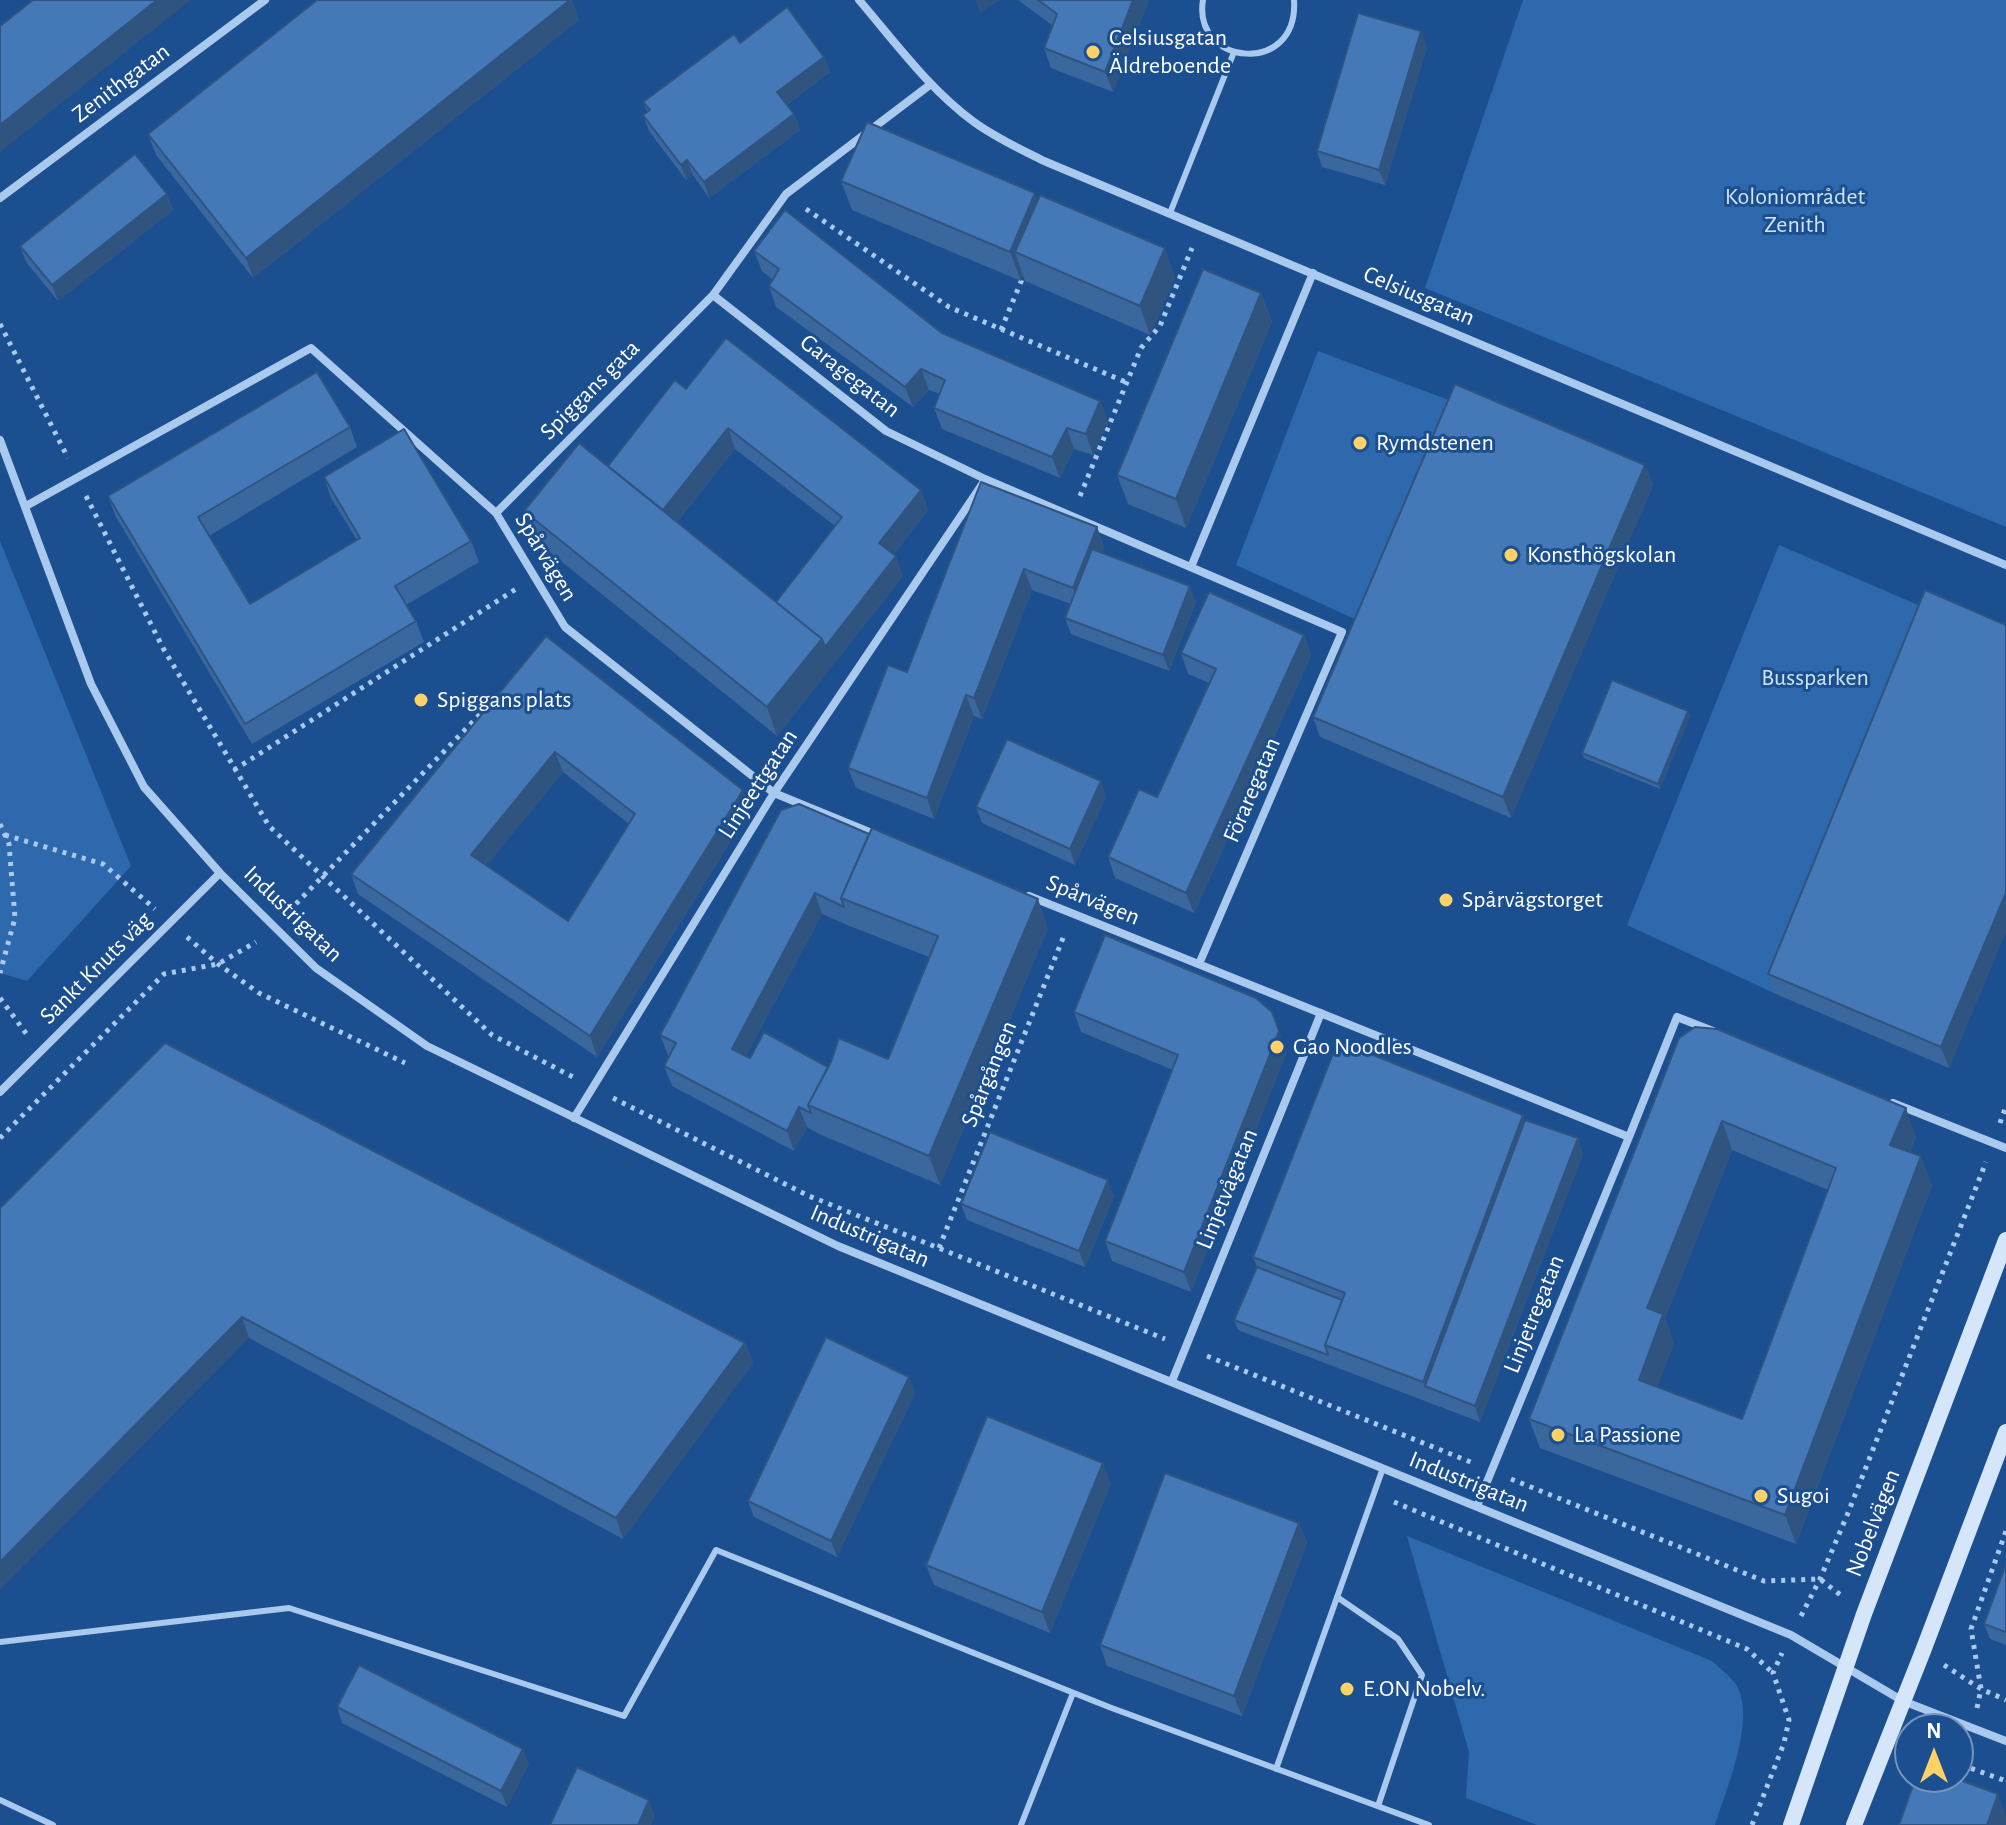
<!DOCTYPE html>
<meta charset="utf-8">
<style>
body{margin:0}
#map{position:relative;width:2006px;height:1825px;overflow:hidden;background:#1b4f8f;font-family:"Alegreya Sans",sans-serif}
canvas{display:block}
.north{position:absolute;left:1894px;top:1713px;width:80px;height:80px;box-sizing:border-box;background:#1b4f8f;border:2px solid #7695bc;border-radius:50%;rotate:0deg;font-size:22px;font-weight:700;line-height:32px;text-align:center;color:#fff}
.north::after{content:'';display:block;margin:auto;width:28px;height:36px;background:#ffd166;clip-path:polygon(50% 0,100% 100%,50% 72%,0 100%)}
</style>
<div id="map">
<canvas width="2006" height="1825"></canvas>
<div class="north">N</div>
</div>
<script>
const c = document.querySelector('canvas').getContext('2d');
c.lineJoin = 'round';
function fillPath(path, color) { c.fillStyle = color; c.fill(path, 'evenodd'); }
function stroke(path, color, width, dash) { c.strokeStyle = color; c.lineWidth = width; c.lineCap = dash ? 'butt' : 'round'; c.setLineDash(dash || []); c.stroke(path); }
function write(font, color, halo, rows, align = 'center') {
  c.font = font + ' "Alegreya Sans",sans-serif'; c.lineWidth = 6; c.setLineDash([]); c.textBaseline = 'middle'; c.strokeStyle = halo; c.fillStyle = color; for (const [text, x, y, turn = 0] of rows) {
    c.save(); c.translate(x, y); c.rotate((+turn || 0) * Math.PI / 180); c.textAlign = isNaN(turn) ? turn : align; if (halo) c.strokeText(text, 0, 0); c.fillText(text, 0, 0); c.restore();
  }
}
const green = new Path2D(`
 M1523,0H2006V527L1425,288Z
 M1318,351L1462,405L1368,625L1236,565Z
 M0,541L131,866L27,981L0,973Z
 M1779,545L1932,611L1776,994L1627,925Z
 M1407,1536L1712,1661C1719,1668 1729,1675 1735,1683C1758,1716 1726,1790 1715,1825H1537L1466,1798L1469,1752Z`);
const path = new Path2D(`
 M806,209L949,307L1128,383
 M0,324L68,458
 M1001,330L1025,272
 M86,496L163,648L269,826L492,1035L573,1077
 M1080,496L1141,348L1160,326L1192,248
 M234,770L516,589
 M0,824L9,844L15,918L0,973
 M5,835L103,864L155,909
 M289,911L491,703
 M187,937L218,964L259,993L405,1063
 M0,998L28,1036
 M613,1098L809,1196L1165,1339
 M2000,1123L2006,1106
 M0,1138L164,974L218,964L256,942
 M939,1248L1065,933
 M1207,1356L1473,1463
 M1511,1479L1764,1581L1820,1579L1843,1597
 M1394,1502L1747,1649L1773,1673
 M1801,1616L1820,1579L1848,1513L1986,1162
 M1944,1665L1981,1689L2006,1700
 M1977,1708L1981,1689L1971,1629L2006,1531
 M1965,1748L1959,1764L2006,1781
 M1752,1825L1784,1743L1789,1720L1773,1673L1782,1653`);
const lane = new Path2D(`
 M1203,0C1192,66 1299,77 1294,0
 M1170,213L1234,52
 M1337,1597L1398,1639L1422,1675L1378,1806
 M0,1642L289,1608L624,1716L716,1550L1109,1707L1429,1825
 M1276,1769L1383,1468
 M0,1800L53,1825
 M1021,1825L1073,1693`);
const street = new Path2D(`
 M859,0C895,42 929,89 974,122C996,138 1020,149 1044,161L2006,565
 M931,84L786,194L713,295L886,431L985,479L1342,632L1199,964
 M0,198L265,0
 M0,440L91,684L144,787L220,873L316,968L427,1046L838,1246L1791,1635L1903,1701L2006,1741
 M26,506L311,348L496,513L565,627L774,793L879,836
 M496,513L713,295
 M1191,567L1313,273
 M1029,896L1629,1137L1677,1017L1713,1031
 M0,1092L220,873
 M1893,1103L2006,1148
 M574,1118L774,793L983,483
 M1172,1381L1321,1013
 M1477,1506L1629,1137`);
const secondary = new Path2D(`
 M1791,1825L1864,1614L2006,1240
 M1854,1825L1923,1651L2006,1432`);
const wall = new Path2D(`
 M317,0H572L579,20L253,278L156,155L148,134Z
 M1018,0H1149L1113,92L1051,68L1044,48L1053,26Z
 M740,43L824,57L830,72L787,105L794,114L800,130L709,198L693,175L686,180L649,131L643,115L647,112L643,102Z
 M1427,47L1385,185L1322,167L1317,151Z
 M841,181L1037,200L1175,277L1150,335L1025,281L1023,276L1021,281L852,210Z
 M167,194L173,210L58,301L26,262L20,246Z
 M754,251L1100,401L1108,422L1093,455L1074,449L1060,478L942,429L934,408L940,394L929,390L913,407L776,307L769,286L773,280L762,271Z
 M1261,293L1272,322L1186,528L1128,504L1117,475Z
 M686,389L921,490L928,510L894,554L903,576L777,736L535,540L524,511L608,466ZM735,449L835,526L776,602L677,522Z
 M350,427L357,447L209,536L250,604L357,540L331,498L324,477L471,541L479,562L406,605L416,621L424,642L252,744L116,517L108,496Z
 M1645,465L1653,485L1511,818L1320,737L1313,717Z
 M981,482L1097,527L1104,547L1102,552L1196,602L1169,671L1071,634L1065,618L1071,604L1032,590L982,719L974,716L934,819L856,788L848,768L907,672Z
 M2006,625V931L1949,1068L1776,994L1768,974Z
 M1304,635L1311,656L1194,913L1115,878L1108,857L1157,797L1209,683L1188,674L1181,653Z
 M546,636L750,810L597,1057L358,894L351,874ZM563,772L629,824L568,921L486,866Z
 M1688,711L1690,716L1660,789L1584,758L1582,753Z
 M1106,797L1075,865L982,823L976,807Z
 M781,810L1048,928L940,1185L819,1134L807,1127L794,1151L672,1086L664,1066L669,1056L668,1055L660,1035ZM822,914L852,927L929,957L888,1059L831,1062L828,1067L750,1058L746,1056Z
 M1074,1012L1287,1052L1191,1292L1112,1261L1105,1241L1173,1070L1081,1032Z
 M1679,1038L1916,1137L1910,1152L1932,1185L1796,1544L1540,1448L1529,1419ZM1732,1150L1828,1190L1742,1419L1657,1387L1674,1343L1665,1318Z
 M1525,1120L1583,1154L1480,1422L1238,1330L1234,1320L1257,1267L1253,1257Z
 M1114,1196L1085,1267L967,1220L961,1204Z
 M0,1208L745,1343L753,1363L623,1539L249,1338Z
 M909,1377L915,1393L837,1557L754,1517L748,1501Z
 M1111,1483L1050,1633L934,1585L926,1565Z
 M1299,1523L1307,1543L1242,1716L1107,1666L1100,1645Z
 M2006,1564V1645L1990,1639L1984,1624Z
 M337,1707L529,1764L507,1807L342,1723Z`);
const shadedWall = new Path2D(`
 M157,0H191L0,152V125Z
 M570,0H572L579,20L253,278L246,258Z
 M976,0H1000L980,13Z
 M1133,0H1149L1113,92L1105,72Z
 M1421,31L1427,47L1385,185L1379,170Z
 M824,57L830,72L783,108L777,92Z
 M794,114L800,130L709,198L704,182Z
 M687,160L693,175L686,180L681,165Z
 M1035,193L1045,222L1015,252L1023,276L1021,281L1010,252Z
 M167,194L173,210L58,301L52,285Z
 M1165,248L1175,277L1150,335L1140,306Z
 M1261,293L1272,322L1186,528L1176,499Z
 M921,369L929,390L913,407L905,387Z
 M1100,401L1108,422L1093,455L1086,434Z
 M728,428L735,449L667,534L660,514Z
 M1067,428L1074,449L1060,478L1052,457Z
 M1645,465L1653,485L1511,818L1503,797Z
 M921,490L928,510L887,563L879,543Z
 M1097,527L1104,547L1081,608L1073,588Z
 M896,556L903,576L777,736L767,707L822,639Z
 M1024,569L1032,590L982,719L974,698Z
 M1190,586L1196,602L1169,671L1163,655Z
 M1304,635L1311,656L1194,913L1186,893Z
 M966,695L974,716L934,819L927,798Z
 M1688,711L1690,716L1660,789L1658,784Z
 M555,752L563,772L478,876L471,855Z
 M1101,781L1106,797L1075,865L1070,849Z
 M743,790L750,810L597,1057L590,1036Z
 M815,893L822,914L739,1069L732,1049Z
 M2006,893V931L1949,1068L1941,1047Z
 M1038,899L1048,928L940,1185L929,1156Z
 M1279,1031L1287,1052L1191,1292L1184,1272Z
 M799,1107L807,1127L794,1151L787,1131Z
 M1906,1108L1916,1137L1901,1174L1890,1145Z
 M1523,1115L1530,1136L1425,1386L1423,1382Z
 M1722,1121L1732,1150L1665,1318L1674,1343L1649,1408L1639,1380L1647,1308Z
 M1578,1138L1583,1154L1480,1422L1475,1406Z
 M1921,1156L1932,1185L1796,1544L1785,1515Z
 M1108,1180L1114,1196L1085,1267L1079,1251Z
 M242,1317L249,1338L0,1590V1562Z
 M745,1343L753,1363L623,1539L616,1518Z
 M909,1377L915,1393L837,1557L831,1541Z
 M1103,1463L1111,1483L1050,1633L1042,1612Z
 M1299,1523L1307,1543L1242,1716L1234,1696Z
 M523,1749L529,1764L507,1807L501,1791Z
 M1998,1794L2006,1816V1825H1987Z
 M649,1800L655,1816L651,1825H638Z`);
const building = new Path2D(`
 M33,0H157L0,125V26Z
 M317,0H570L246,258L148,134Z
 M1038,0H1133L1105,72L1044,48L1057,14Z
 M787,7L824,57L777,92L794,114L704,182L687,160L681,165L643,115L650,110L643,102L734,34L740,43Z
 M1358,13L1421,31L1379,170L1317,151Z
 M867,122L1035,193L1010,252L841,181Z
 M135,154L167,194L52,285L20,246Z
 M1040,195L1165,248L1140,306L1015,252Z
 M785,210L942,333L1100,401L1086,434L1067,428L1052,457L934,408L945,380L921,369L905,387L769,286L779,269L754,251Z
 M1203,269L1261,293L1176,499L1117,475Z
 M726,338L921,490L879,543L896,556L825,647L822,639L776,602L842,517L728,428L663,510L608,466L675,380L686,389Z
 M317,372L350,427L198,517L250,604L360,538L324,477L404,429L471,541L395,586L416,621L245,724L108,496Z
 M1455,384L1645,465L1503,797L1313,717Z
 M579,443L822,639L767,707L524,511Z
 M981,482L1097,527L1073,588L1024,569L974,698L966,695L927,798L848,768L888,665L907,672Z
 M1092,549L1190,586L1163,655L1065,618Z
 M1925,590L2006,625V893L1941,1047L1768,974Z
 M1209,592L1304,635L1186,893L1108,857L1139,789L1157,797L1216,669L1181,653Z
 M546,636L743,790L590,1036L351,874ZM555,752L635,814L568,921L471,855Z
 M1612,680L1688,711L1658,784L1582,753Z
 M1007,739L1101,781L1070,849L976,807Z
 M799,804L869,834L841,898L844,907L815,893L732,1049L750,1058L764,1032L828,1067L808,1105L811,1113L799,1107L787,1131L664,1066L676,1043L660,1035L781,810Z
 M872,828L1038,899L929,1156L808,1105L831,1062L839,1038L888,1059L938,936L841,898Z
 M1105,935L1256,998L1272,1012L1279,1031L1184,1272L1105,1241L1178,1055L1074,1012Z
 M1695,1027L1717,1029L1906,1108L1890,1145L1921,1156L1785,1515L1529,1419L1679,1038ZM1722,1121L1836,1168L1742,1419L1639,1380L1663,1314L1647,1308Z
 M1338,1041L1523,1115L1423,1382L1325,1345L1345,1293L1253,1257Z
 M165,1043L745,1343L616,1518L242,1317L0,1562V1208Z
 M1525,1120L1578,1138L1475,1406L1425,1386Z
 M990,1132L1108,1180L1079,1251L961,1204Z
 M1257,1267L1342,1300L1325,1345L1328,1355L1234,1320Z
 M826,1337L909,1377L831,1541L748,1501Z
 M987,1416L1103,1463L1042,1612L926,1565Z
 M1165,1473L1299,1523L1234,1696L1100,1645Z
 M2006,1564V1632L1984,1624Z
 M359,1665L523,1749L501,1791L337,1707Z
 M577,1767L649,1800L638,1825H550Z
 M1916,1777H1952L1998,1794L1987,1825H1899Z`);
const markers = [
 [1093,52,8,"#ffd166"],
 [1360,443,8,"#ffd166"],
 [1511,555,8,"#ffd166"],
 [421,700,8,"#ffd166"],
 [1446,900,8,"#ffd166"],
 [1277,1047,8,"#ffd166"],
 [1558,1435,8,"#ffd166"],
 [1761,1496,8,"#ffd166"],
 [1347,1689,8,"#ffd166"]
];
const poiNames = [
 ["Celsiusgatan",1109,38],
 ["Äldreboende",1109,66],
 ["Rymdstenen",1376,443],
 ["Konsthögskolan",1527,555],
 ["Spiggans plats",437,700],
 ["Spårvägstorget",1462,900],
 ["Gao Noodles",1293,1047],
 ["La Passione",1574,1435],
 ["Sugoi",1777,1496],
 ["E.ON Nobelv.",1363,1689]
];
const streetNames = [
 ["Zenithgatan",121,83,-37],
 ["Celsiusgatan",1419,296,23],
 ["Garagegatan",850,376,38],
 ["Spiggans gata",590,390,-45],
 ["Spårvägen",546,557,59],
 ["Linjeettgatan",758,784,-57],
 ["Föraregatan",1252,790,-67],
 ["Spårvägen",1093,900,22],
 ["Industrigatan",293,914,44],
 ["Sankt Knuts väg",96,968,-45],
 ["Spårgången",989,1074,-68],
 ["Linjetvågatan",1227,1189,-68],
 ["Industrigatan",870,1236,23],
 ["Linjetregatan",1534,1314,-68],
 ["Industrigatan",1469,1482,22],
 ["Nobelvägen",1873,1523,-69]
];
const parkNames = [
 ["Koloniområdet",1795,197],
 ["Zenith",1795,225],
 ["Bussparken",1815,678]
];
fillPath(green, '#2e69ad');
stroke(path, '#a9c9ee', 5, [4, 6]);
stroke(lane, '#a9c9ee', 6);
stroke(street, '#a9c9ee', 8);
stroke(secondary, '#d6e6fa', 16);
fillPath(wall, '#3a679d');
fillPath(shadedWall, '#305480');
fillPath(building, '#4478b7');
stroke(building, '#305480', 2);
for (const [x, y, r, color] of markers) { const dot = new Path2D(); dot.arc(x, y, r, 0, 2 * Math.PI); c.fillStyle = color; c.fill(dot); stroke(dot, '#1b4f8f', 3); }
write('24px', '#fff', '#1b4f8f', poiNames, 'left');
write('24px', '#fff', '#1b4f8f', streetNames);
write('24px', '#cfe3fa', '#1b4f8f', parkNames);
</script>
